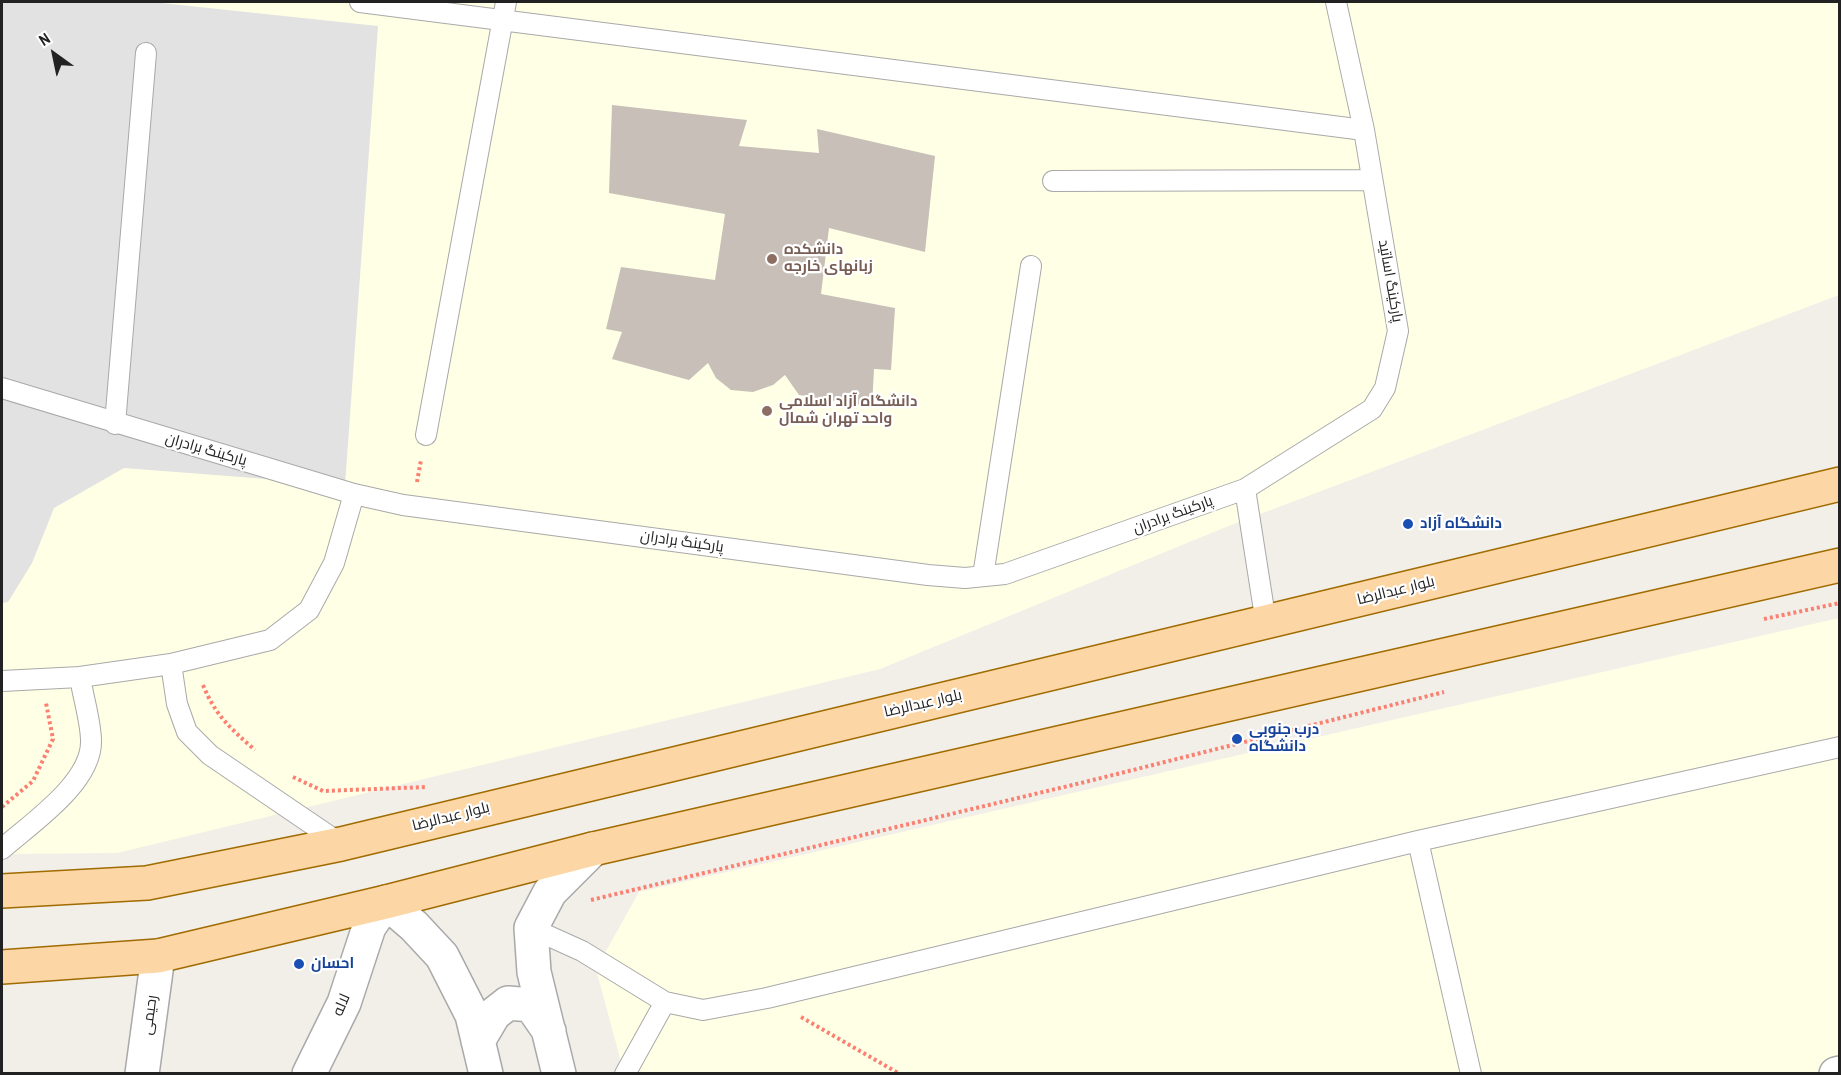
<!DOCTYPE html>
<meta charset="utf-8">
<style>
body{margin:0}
#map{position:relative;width:1841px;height:1075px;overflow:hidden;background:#f2efe9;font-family:"Archivo Narrow",sans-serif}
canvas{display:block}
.frame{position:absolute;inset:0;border:3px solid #222;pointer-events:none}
.north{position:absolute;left:24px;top:24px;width:60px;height:60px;-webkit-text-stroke:4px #fff;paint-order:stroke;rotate:327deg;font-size:16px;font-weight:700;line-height:24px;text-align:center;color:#222}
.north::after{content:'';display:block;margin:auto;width:21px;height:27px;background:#222;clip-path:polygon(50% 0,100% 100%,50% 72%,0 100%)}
</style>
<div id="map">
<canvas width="1841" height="1075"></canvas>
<div class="frame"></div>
<div class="north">N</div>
</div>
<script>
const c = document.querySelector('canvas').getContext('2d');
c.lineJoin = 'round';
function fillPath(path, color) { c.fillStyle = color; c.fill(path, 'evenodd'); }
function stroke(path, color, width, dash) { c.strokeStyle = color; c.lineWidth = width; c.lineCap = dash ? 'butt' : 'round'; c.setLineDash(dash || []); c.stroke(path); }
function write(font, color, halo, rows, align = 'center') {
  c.font = font + ' "Archivo Narrow",Cairo,sans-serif'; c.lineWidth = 4.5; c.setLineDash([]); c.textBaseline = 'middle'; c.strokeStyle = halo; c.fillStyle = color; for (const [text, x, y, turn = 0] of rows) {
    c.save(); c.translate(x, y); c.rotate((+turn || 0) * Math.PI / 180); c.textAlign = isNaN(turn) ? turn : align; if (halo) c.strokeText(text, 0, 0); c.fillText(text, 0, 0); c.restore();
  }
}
const education = new Path2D(`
 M2,2H1839V295L1226,527L880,669L117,853L2,854Z
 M1839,618V1073H624L596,969L639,892Z`);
const parking = new Path2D(`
 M2,2H152L378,26L345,485L124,468L54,508L32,563L8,602L2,603Z`);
const building = new Path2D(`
 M612,105L747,120L739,146L819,153L817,129L935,156L925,252L829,228L821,294L895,308L891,370L874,369L872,407L799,395L785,375L773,385L753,392L731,390L716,378L708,363L689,380L612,359L622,332L606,329L621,267L715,280L725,214L609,193Z`);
const path = new Path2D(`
 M417,482L421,460
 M1764,619L1840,603
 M203,685C215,715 231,729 255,750
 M293,777L323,791L426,787
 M2,807L33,781L53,739L46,703
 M591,900L1085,782L1444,692
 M801,1017L900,1074`);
const service = new Path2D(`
 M360,2L1364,130
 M1053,181L1372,180
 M2,388L354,494L403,505L928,575L965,578L1005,574L1245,489L1372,409L1385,388L1398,331L1364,130L1336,2
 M115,424L146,53
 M426,435L506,2
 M1245,489L1266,623
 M983,576L1031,266
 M171,664L177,704L187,732L210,755L341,844
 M2,681L80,677L171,664L270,640L309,610L334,563L354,494
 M1418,841L1471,1074
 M2,849C30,824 92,783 91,741C91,722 83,697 80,677
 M531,928L582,951L665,1002L703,1010L767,998L1418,841L1840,747
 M625,1074L665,1002`);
const minor = new Path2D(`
 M478,1041L494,1014L508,1003L531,1005L549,1031
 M142,1074L158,956
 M309,1074L344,1003L369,927L386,902L414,926L442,956L472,1015L486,1074
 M559,1074L534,972L531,928L550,892L593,849
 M1836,1074L1840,1073`);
const primary = new Path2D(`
 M2,891L147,883L341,844L1840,484
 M2,967L158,956L386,902L593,849L1840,565`);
const markers = [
 [772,259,6,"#8d6e63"],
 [767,411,6,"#8d6e63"],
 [1408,524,6,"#1a4fb4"],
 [1237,739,6,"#1a4fb4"],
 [299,964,6,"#1a4fb4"]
];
const educationNames = [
 ["دانشکده",784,250],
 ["زبانهای خارجه",784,267],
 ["دانشگاه آزاد اسلامی",779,402],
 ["واحد تهران شمال",779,419]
];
const streetNames = [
 ["پارکینگ اساتید",1390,281,80],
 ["پارکینگ برادران",206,450,16],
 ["پارکینگ برادران",1173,515,-20],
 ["پارکینگ برادران",682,542,8],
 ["بلوار عبدالرضا",1396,591,-14],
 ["بلوار عبدالرضا",923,704,-13],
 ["بلوار عبدالرضا",451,817,-14],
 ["لاله",342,1005,-67],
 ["رحیمی",150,1015,-82]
];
const transitNames = [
 ["دانشگاه آزاد",1420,524],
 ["درب جنوبی",1249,730],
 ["دانشگاه",1249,747],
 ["احسان",311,964]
];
fillPath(education, '#ffffe5');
fillPath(parking, '#e2e2e2');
fillPath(building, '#c7bfb8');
stroke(service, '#a9a9a9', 22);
stroke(minor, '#a9a9a9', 36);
stroke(primary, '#a06b00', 36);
stroke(path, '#fa8072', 4, [3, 3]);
stroke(service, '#fff', 20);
stroke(minor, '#fff', 33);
stroke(primary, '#fcd6a4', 33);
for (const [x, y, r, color] of markers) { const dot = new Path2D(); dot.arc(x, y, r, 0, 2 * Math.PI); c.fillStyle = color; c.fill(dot); stroke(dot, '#fff', 2); }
write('bold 15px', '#785e54', '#fff', educationNames, 'left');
write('15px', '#222', '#fff', streetNames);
write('bold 15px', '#164399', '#fff', transitNames, 'left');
</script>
